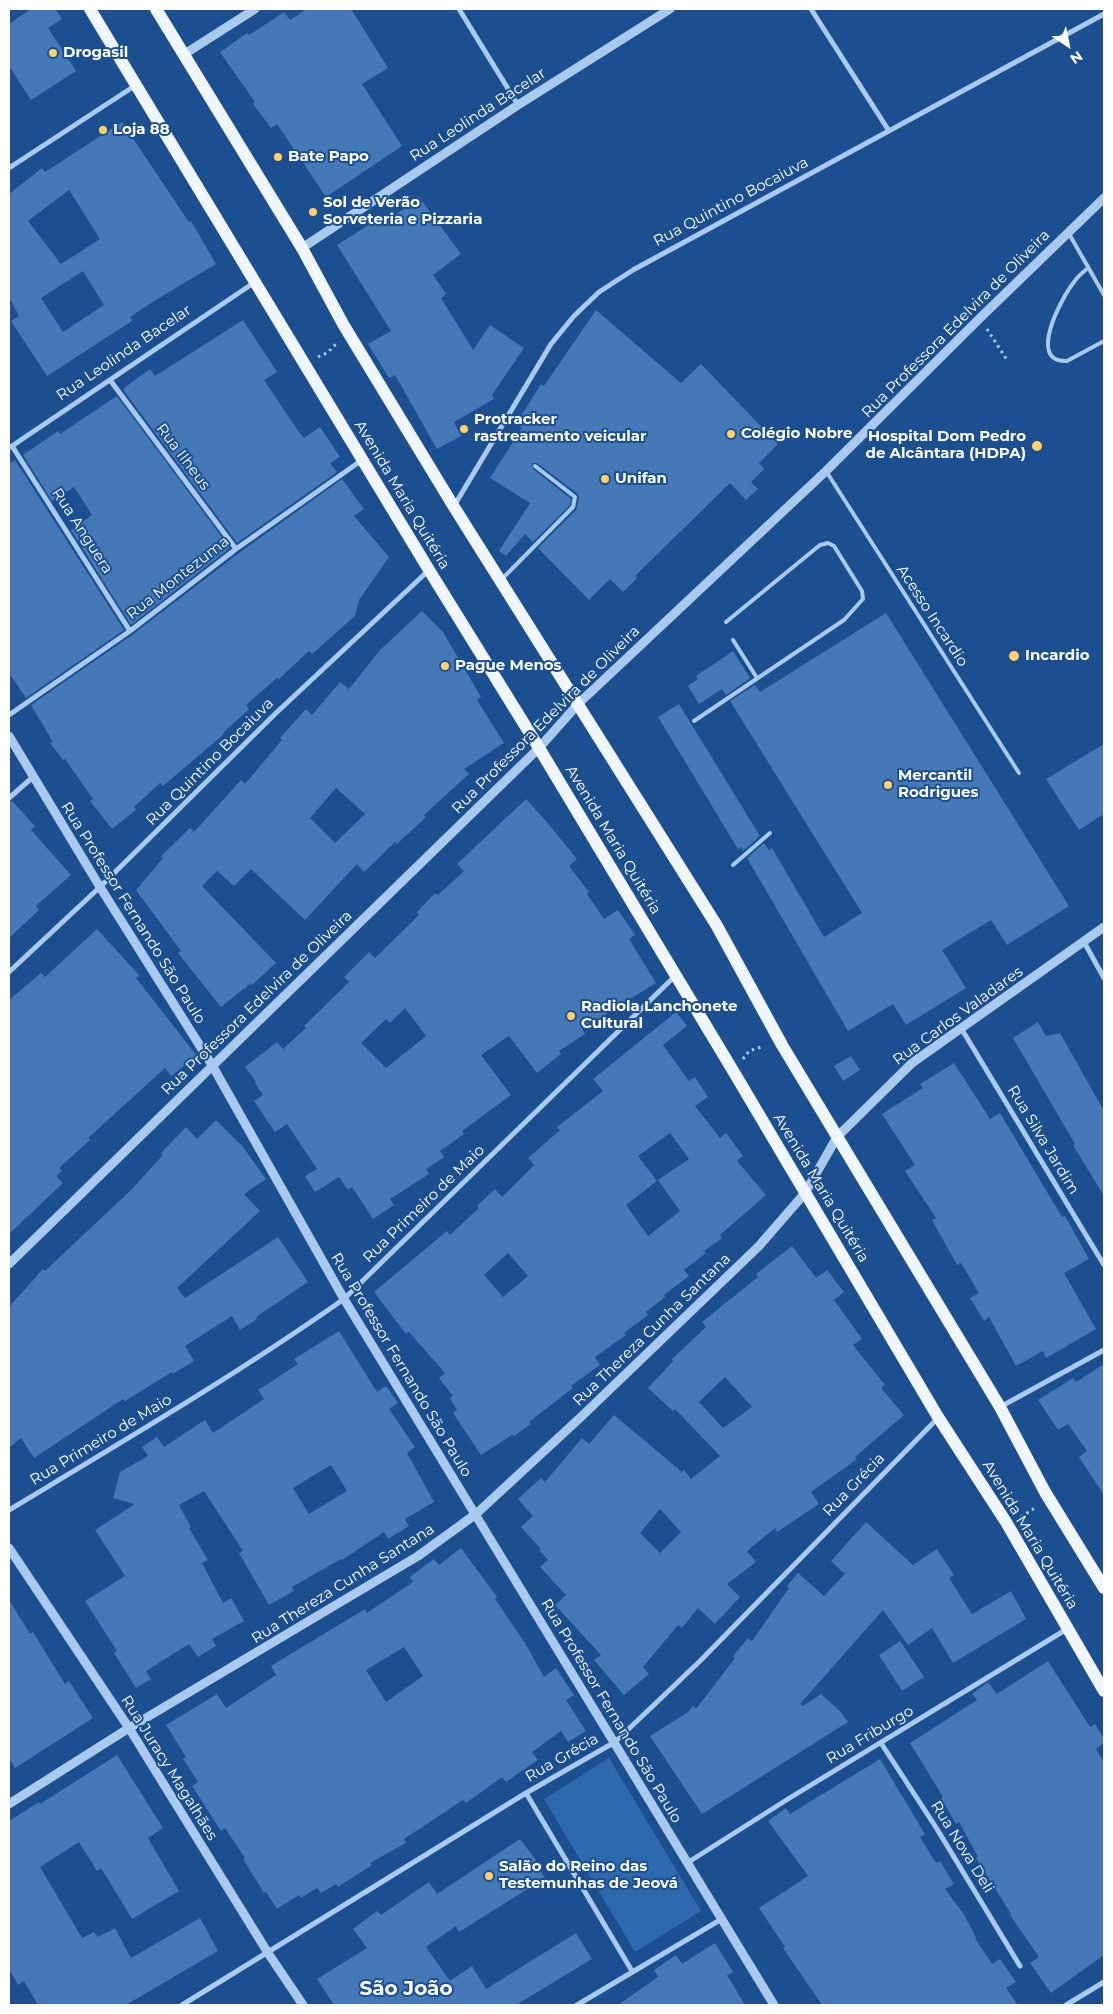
<!DOCTYPE html>
<meta charset="utf-8">
<style>
body{margin:0}
#map{position:relative;width:1113px;height:2014px;overflow:hidden;background:#1b4f8f;font-family:Montserrat,sans-serif}
canvas{display:block}
.frame{position:absolute;inset:0;border:10px solid #fff;pointer-events:none}
.north{position:absolute;left:1043px;top:20px;width:50px;height:50px;-webkit-text-stroke:4px #1b4f8f;paint-order:stroke;rotate:146deg;font-size:14px;font-weight:700;line-height:20px;text-align:center;color:#fff}
.north::after{content:'';display:block;margin:auto;width:18px;height:22px;background:#fff;clip-path:polygon(50% 0,100% 100%,50% 72%,0 100%)}
</style>
<div id="map">
<canvas width="1113" height="2014"></canvas>
<div class="frame"></div>
<div class="north">N</div>
</div>
<script>
const c = document.querySelector('canvas').getContext('2d');
c.lineJoin = 'round';
function fillPath(path, color) { c.fillStyle = color; c.fill(path, 'evenodd'); }
function stroke(path, color, width, dash) { c.strokeStyle = color; c.lineWidth = width; c.lineCap = dash ? 'butt' : 'round'; c.setLineDash(dash || []); c.stroke(path); }
function write(font, color, halo, rows, align = 'center') {
  c.font = font + ' Montserrat,sans-serif'; c.lineWidth = 4; c.setLineDash([]); c.textBaseline = 'middle'; c.strokeStyle = halo; c.fillStyle = color; for (const [text, x, y, turn = 0] of rows) {
    c.save(); c.translate(x, y); c.rotate((+turn || 0) * Math.PI / 180); c.textAlign = isNaN(turn) ? turn : align; if (halo) c.strokeText(text, 0, 0); c.fillText(text, 0, 0); c.restore();
  }
}
const green = new Path2D(`
 M609,1758L701,1911L635,1952L544,1799Z`);
const building = new Path2D(`
 M31,9H55L62,19L48,28L76,71L31,100L9,66V24Z
 M307,9H351L388,68L362,84L402,146L326,197L277,124L271,128L253,104L255,102L220,52L247,33L249,35L284,12L290,20Z
 M122,122L189,222L191,221L216,264L154,301L130,317L132,321L47,376L11,321L19,316L9,297V194L42,168L45,172ZM69,190L100,239L61,264L28,221ZM83,271L104,305L63,332L41,298Z
 M419,197L461,254L433,275L446,294L441,298L473,350L490,325L524,348L492,395L494,399L454,422L461,436L437,449L395,375L389,378L368,344L391,331L337,245L381,217L385,223Z
 M596,310L681,383L701,364L778,444L759,463L764,469L751,482L758,489L746,500L730,483L635,576L637,578L623,592L610,579L589,600L538,548L576,510L579,498L578,494L537,463H532L533,469L571,499L570,505L533,542L525,534L506,556L499,551L530,503L490,478L522,428L516,424L541,384L544,386Z
 M243,320L277,372L264,380L299,432L304,438L320,427L340,457L330,463L337,472L237,543L124,391V388L150,369L155,376Z
 M117,396L230,548L131,625L71,530L92,515L74,487L52,501L23,455L58,431L60,434Z
 M15,460L124,630L26,698L9,673V464Z
 M342,479L364,509L354,516L389,557L359,600L355,616L312,654L309,651L279,679L277,678L246,705L249,709L223,733L224,734L163,786L160,783L134,807L136,810L112,829L90,801L93,799L65,759L63,760L50,743L53,742L31,705L132,635L239,553Z
 M422,611L443,632L481,697L477,700L504,743L464,769L469,774L424,815L426,817L397,844L395,842L364,872L357,864L305,920L251,869L234,886L217,871L202,886L276,963L252,985L251,983L221,1007L178,953L181,951L136,890L163,858L161,856L190,828L194,832L241,780L245,784L282,740L280,738L306,709L312,715L340,682L349,689L380,650ZM336,788L365,814L335,843L310,818Z
 M886,613L1069,906L1007,945L991,920L942,950L966,988L906,1025L893,1004L848,1031L747,858L764,843L769,850L772,848L824,937L862,913L730,701L755,685L760,692Z
 M733,651L750,678L726,695L722,689L699,704L688,686L698,679L696,676Z
 M679,704L760,836L743,851L741,847L738,849L658,717Z
 M1104,744V814L1079,830L1046,779Z
 M526,799L546,821L577,859L569,866L589,892L587,894L604,919L618,910L635,935L629,939L656,983L582,1029L585,1034L559,1051L561,1054L537,1073L509,1036L481,1055L511,1095L462,1131L464,1134L440,1151L444,1157L426,1169L429,1174L390,1199L394,1205L373,1219L352,1187L348,1190L339,1177L315,1192L305,1176L317,1169L287,1124L275,1132L254,1101L263,1095L255,1083L256,1082L245,1067L277,1042L283,1049L306,1028L304,1026L349,982L344,977L369,952L375,958L419,915L417,912L435,893L438,895L464,871L457,864ZM405,1008L426,1036L386,1068L361,1043L386,1019L390,1023Z
 M12,801L35,826L31,830L71,875L36,906L39,910L9,938V802Z
 M97,929L139,975L136,978L197,1056L171,1076L165,1068L88,1138L90,1140L59,1168L62,1171L56,1176L63,1183L9,1234V1000L41,973L45,977Z
 M676,1012L687,1026L663,1045L689,1081L695,1077L708,1097L695,1106L720,1138L726,1133L743,1156L737,1161L766,1195L720,1235L722,1238L704,1251L706,1253L684,1270L689,1276L664,1295L665,1297L646,1312L648,1315L624,1333L626,1335L595,1357L600,1365L571,1386L573,1388L529,1422L531,1424L514,1436L512,1435L481,1455L453,1413L457,1410L450,1398L453,1396L439,1378L445,1373L409,1332L406,1334L374,1292L447,1231L450,1235L479,1208L477,1206L495,1189L502,1197L534,1165L528,1158L560,1130L557,1127L603,1091L593,1079ZM670,1133L689,1159L658,1180L680,1211L648,1236L626,1205L657,1181L638,1156ZM508,1253L528,1276L503,1297L484,1275Z
 M1038,1022L1046,1036L1060,1033L1104,1111V1196L1073,1145L1075,1144L1013,1038Z
 M851,1056L860,1070L843,1081L834,1066Z
 M954,1063L990,1119L1000,1113L1062,1217L1065,1216L1089,1259L1064,1273L1096,1329L1046,1358L1043,1351L1016,1366L989,1317L984,1321L970,1298L979,1293L961,1263L957,1265L932,1220L936,1218L905,1171L915,1165L882,1114L923,1088L920,1084Z
 M216,1120L243,1147L266,1179L244,1194L260,1211L177,1288L185,1298L278,1237L308,1282L256,1317L257,1319L240,1330L232,1316L185,1346L194,1361L173,1374L172,1372L125,1401L123,1399L34,1458L21,1438L9,1448V1307L43,1269L45,1271L132,1189L163,1155L161,1153L186,1127L197,1139Z
 M792,1246L816,1278L827,1270L844,1292L834,1300L862,1339L853,1345L885,1385L881,1388L904,1415L855,1457L857,1459L811,1492L819,1504L777,1532L775,1528L747,1551L756,1562L727,1584L740,1597L715,1624L698,1608L682,1628L678,1625L643,1667L649,1674L624,1695L594,1660L601,1655L555,1605L566,1595L540,1567L548,1560L539,1550L541,1549L521,1527L533,1516L518,1499L541,1478L545,1482L582,1438L589,1444L614,1415L682,1472L684,1470L691,1479L720,1456L675,1409L673,1411L648,1388L673,1361L672,1359L706,1327L702,1322L758,1277L756,1274ZM725,1377L752,1407L723,1428L699,1402ZM660,1509L681,1532L660,1553L640,1533Z
 M339,1331L377,1392L386,1386L398,1403L389,1409L415,1447L407,1453L434,1502L405,1519L409,1526L388,1539L384,1532L342,1560L341,1559L292,1587L294,1591L269,1605L239,1553L243,1551L204,1491L179,1505L191,1527L189,1528L208,1560L202,1563L223,1603L231,1598L244,1621L212,1639L216,1646L198,1657L189,1644L146,1671L151,1679L136,1688L114,1653L117,1651L85,1601L125,1576L95,1530L135,1504L113,1498L120,1472L148,1456L142,1447L157,1437L164,1447L205,1420L213,1433L264,1399L258,1390L298,1364L294,1359ZM331,1465L347,1491L309,1514L293,1488Z
 M1104,1364V1495L1079,1457L1087,1451L1068,1424L1058,1430L1038,1400L1073,1378L1076,1382Z
 M866,1522L913,1565L937,1549L954,1575L949,1578L972,1614L1011,1591L1026,1619L953,1663L932,1628L908,1645L883,1610L800,1704L803,1706L821,1694L840,1711L848,1722L702,1814L650,1736L688,1712L693,1706L696,1709L735,1658L733,1656L748,1638L752,1641L789,1588L787,1586L798,1573L824,1596L845,1574L831,1561Z
 M461,1548L497,1597L495,1599L525,1643L544,1677L556,1668L574,1695L566,1700L586,1731L568,1742L561,1731L532,1752L538,1760L506,1782L502,1777L466,1803L463,1800L404,1839L406,1843L370,1863L372,1865L338,1887L336,1884L321,1893L317,1888L301,1898L299,1895L277,1909L266,1892L264,1893L243,1859L245,1858L225,1828L221,1831L192,1786L198,1782L183,1759L186,1757L166,1725L217,1694L226,1708L276,1675L271,1666L365,1609L367,1613L413,1582L410,1577L434,1559L439,1565ZM404,1647L423,1676L386,1702L366,1670Z
 M9,1600L30,1634L33,1632L65,1684L69,1681L93,1718L15,1768L9,1758Z
 M900,1641L924,1677L902,1691L879,1655Z
 M1048,1661L1090,1727L1095,1724L1104,1739V1743L1096,1749L1104,1762V1955L1051,1993L1030,1963L1039,1957L1010,1915L1011,1914L976,1858L978,1857L959,1822L956,1824L941,1798L943,1797L910,1743L977,1700L972,1694L988,1682L997,1694Z
 M117,1755L163,1828L148,1838L179,1891L132,1919L101,1868L97,1871L79,1842L40,1867L82,1938L94,1932L98,1937L115,1928L131,1958L200,1918L218,1951L126,2005H38L24,1981L18,1985L9,1969V1821L39,1802L40,1804Z
 M880,1759L925,1834L920,1837L936,1863L940,1861L954,1884L945,1889L963,1913L976,1937L975,1938L992,1964L1000,1959L1016,1982L1006,1988L1018,2005H822L783,1948L785,1947L759,1908L808,1876L768,1821L786,1808L790,1814Z
 M520,1839L536,1860L535,1862L545,1878L459,1932L456,1926L426,1947L450,1981L472,1966L486,1989L576,1933L592,1959L516,2005H334L317,1979L367,1948L353,1929L377,1911L381,1915L429,1882L437,1894Z
 M715,1943L733,1972L727,1975L745,2005H618L658,1977L654,1970L676,1955L682,1964Z`);
const path = new Path2D(`
 M987,329L1007,360
 M318,357L327,353L337,343
 M743,1059L749,1051L764,1046
 M1021,1517L1036,1507`);
const service = new Path2D(`
 M1068,232L1104,295
 M1088,268C1083,272 1078,276 1074,282C1062,297 1026,363 1067,361L1104,341
 M826,471L1019,773
 M502,579L573,507L575,497L535,466
 M733,640L757,678
 M694,721L844,620L863,599L862,591L834,546L828,543L820,545L726,622
 M733,865L770,833`);
const minor = new Path2D(`
 M459,9L518,105
 M811,9L889,131
 M9,168L136,85
 M110,380L236,549
 M12,446L130,631
 M9,448L255,282
 M454,506L551,344L574,316L599,292L633,270L1104,14
 M9,715L130,631L236,549L362,460
 M9,798L33,777
 M1084,942L1104,978
 M9,972L100,887L276,713L429,570
 M961,1028L1104,1265
 M1000,1407L1104,1350
 M9,1510C122,1442 236,1375 344,1299L675,976
 M881,1743L937,1829L1020,1966
 M526,1793L632,1971
 M687,1863L788,1799L1067,1629
 M182,2005L526,1793L615,1742L700,1661L938,1418
 M577,2005L720,1920
 M1066,2005L1104,1982`);
const tertiary = new Path2D(`
 M183,55L255,9
 M302,248L518,105L670,9
 M9,736L100,887L212,1065L344,1299L774,2005
 M9,1264L539,748L578,704L826,471L979,319L1104,198
 M9,1548L129,1728L268,1953L303,2005
 M9,1804L129,1728L418,1556L476,1514L582,1416L759,1246L805,1193L837,1137L912,1063L1104,927`);
const primary = new Path2D(`
 M90,9L429,570L539,748L735,1074L938,1417L1006,1522L1104,1691
 M156,9L302,248L343,324L454,507L717,926L782,1045L1000,1407L1045,1492L1104,1588`);
const markers = [
 [53,53,5,"#ffd166"],
 [103,130,5,"#ffd166"],
 [278,157,5,"#ffd166"],
 [313,212,5,"#ffd166"],
 [464,429,5,"#ffd166"],
 [731,434,5,"#ffd166"],
 [1037,446,6,"#ffd166"],
 [605,479,5,"#ffd166"],
 [1014,656,6,"#ffd166"],
 [445,666,5,"#ffd166"],
 [888,785,5,"#ffd166"],
 [571,1016,5,"#ffd166"],
 [489,1876,5,"#ffd166"]
];
const poiNames = [
 ["Drogasil",63,53],
 ["Loja 88",113,130],
 ["Bate Papo",288,157],
 ["Sol de Verão",323,203],
 ["Sorveteria e Pizzaria",323,220],
 ["Protracker",474,420],
 ["rastreamento veicular",474,437],
 ["Colégio Nobre",741,434],
 ["Hospital Dom Pedro",1026,437,"right"],
 ["de Alcântara (HDPA)",1026,454,"right"],
 ["Unifan",615,479],
 ["Incardio",1025,656],
 ["Pague Menos",455,666],
 ["Mercantil",898,776],
 ["Rodrigues",898,793],
 ["Radiola Lanchonete",581,1007],
 ["Cultural",581,1024],
 ["Salão do Reino das",499,1867],
 ["Testemunhas de Jeová",499,1884]
];
const streetNames = [
 ["Rua Leolinda Bacelar",478,115,-33],
 ["Rua Quintino Bocaiuva",731,202,-28],
 ["Rua Professora Edelvira de Oliveira",956,324,-45],
 ["Rua Leolinda Bacelar",124,353,-34],
 ["Rua Ilheus",183,457,53],
 ["Avenida Maria Quitéria",402,495,59],
 ["Rua Anguera",82,531,57],
 ["Rua Montezuma",178,578,-38],
 ["Acesso Incardio",932,616,57],
 ["Rua Professora Edelvira de Oliveira",546,720,-45],
 ["Rua Quintino Bocaiuva",210,762,-45],
 ["Avenida Maria Quitéria",613,840,59],
 ["Rua Professor Fernando São Paulo",133,913,58],
 ["Rua Professora Edelvira de Oliveira",257,1003,-44],
 ["Rua Carlos Valadares",958,1016,-36],
 ["Rua Silva Jardim",1043,1140,59],
 ["Avenida Maria Quitéria",821,1188,59],
 ["Rua Primeiro de Maio",424,1204,-44],
 ["Rua Thereza Cunha Santana",652,1330,-44],
 ["Rua Professor Fernando São Paulo",401,1365,59],
 ["Rua Primeiro de Maio",101,1440,-31],
 ["Rua Grécia",854,1485,-46],
 ["Avenida Maria Quitéria",1030,1535,59],
 ["Rua Thereza Cunha Santana",343,1584,-32],
 ["Rua Professor Fernando São Paulo",611,1711,59],
 ["Rua Friburgo",870,1735,-31],
 ["Rua Grécia",562,1758,-30],
 ["Rua Juracy Magalhães",169,1768,58],
 ["Rua Nova Deli",962,1847,58]
];
const districtNames = [
 ["São João",406,1989]
];
fillPath(green, '#2e69ad');
fillPath(building, '#4478b7');
stroke(path, '#a9c9ee', 3, [2.5, 4]);
stroke(service, '#a9c9ee', 4);
stroke(minor, '#a9c9ee', 5);
stroke(tertiary, '#a9c9ee', 9);
stroke(primary, '#f0f6ff', 12);
for (const [x, y, r, color] of markers) { const dot = new Path2D(); dot.arc(x, y, r, 0, 2 * Math.PI); c.fillStyle = color; c.fill(dot); stroke(dot, '#1b4f8f', 2); }
write('bold 15px', '#fff', '#1b4f8f', poiNames, 'left');
write('15px', '#fff', '#1b4f8f', streetNames);
write('bold 20px', '#fff', '#1b4f8f', districtNames);
</script>
